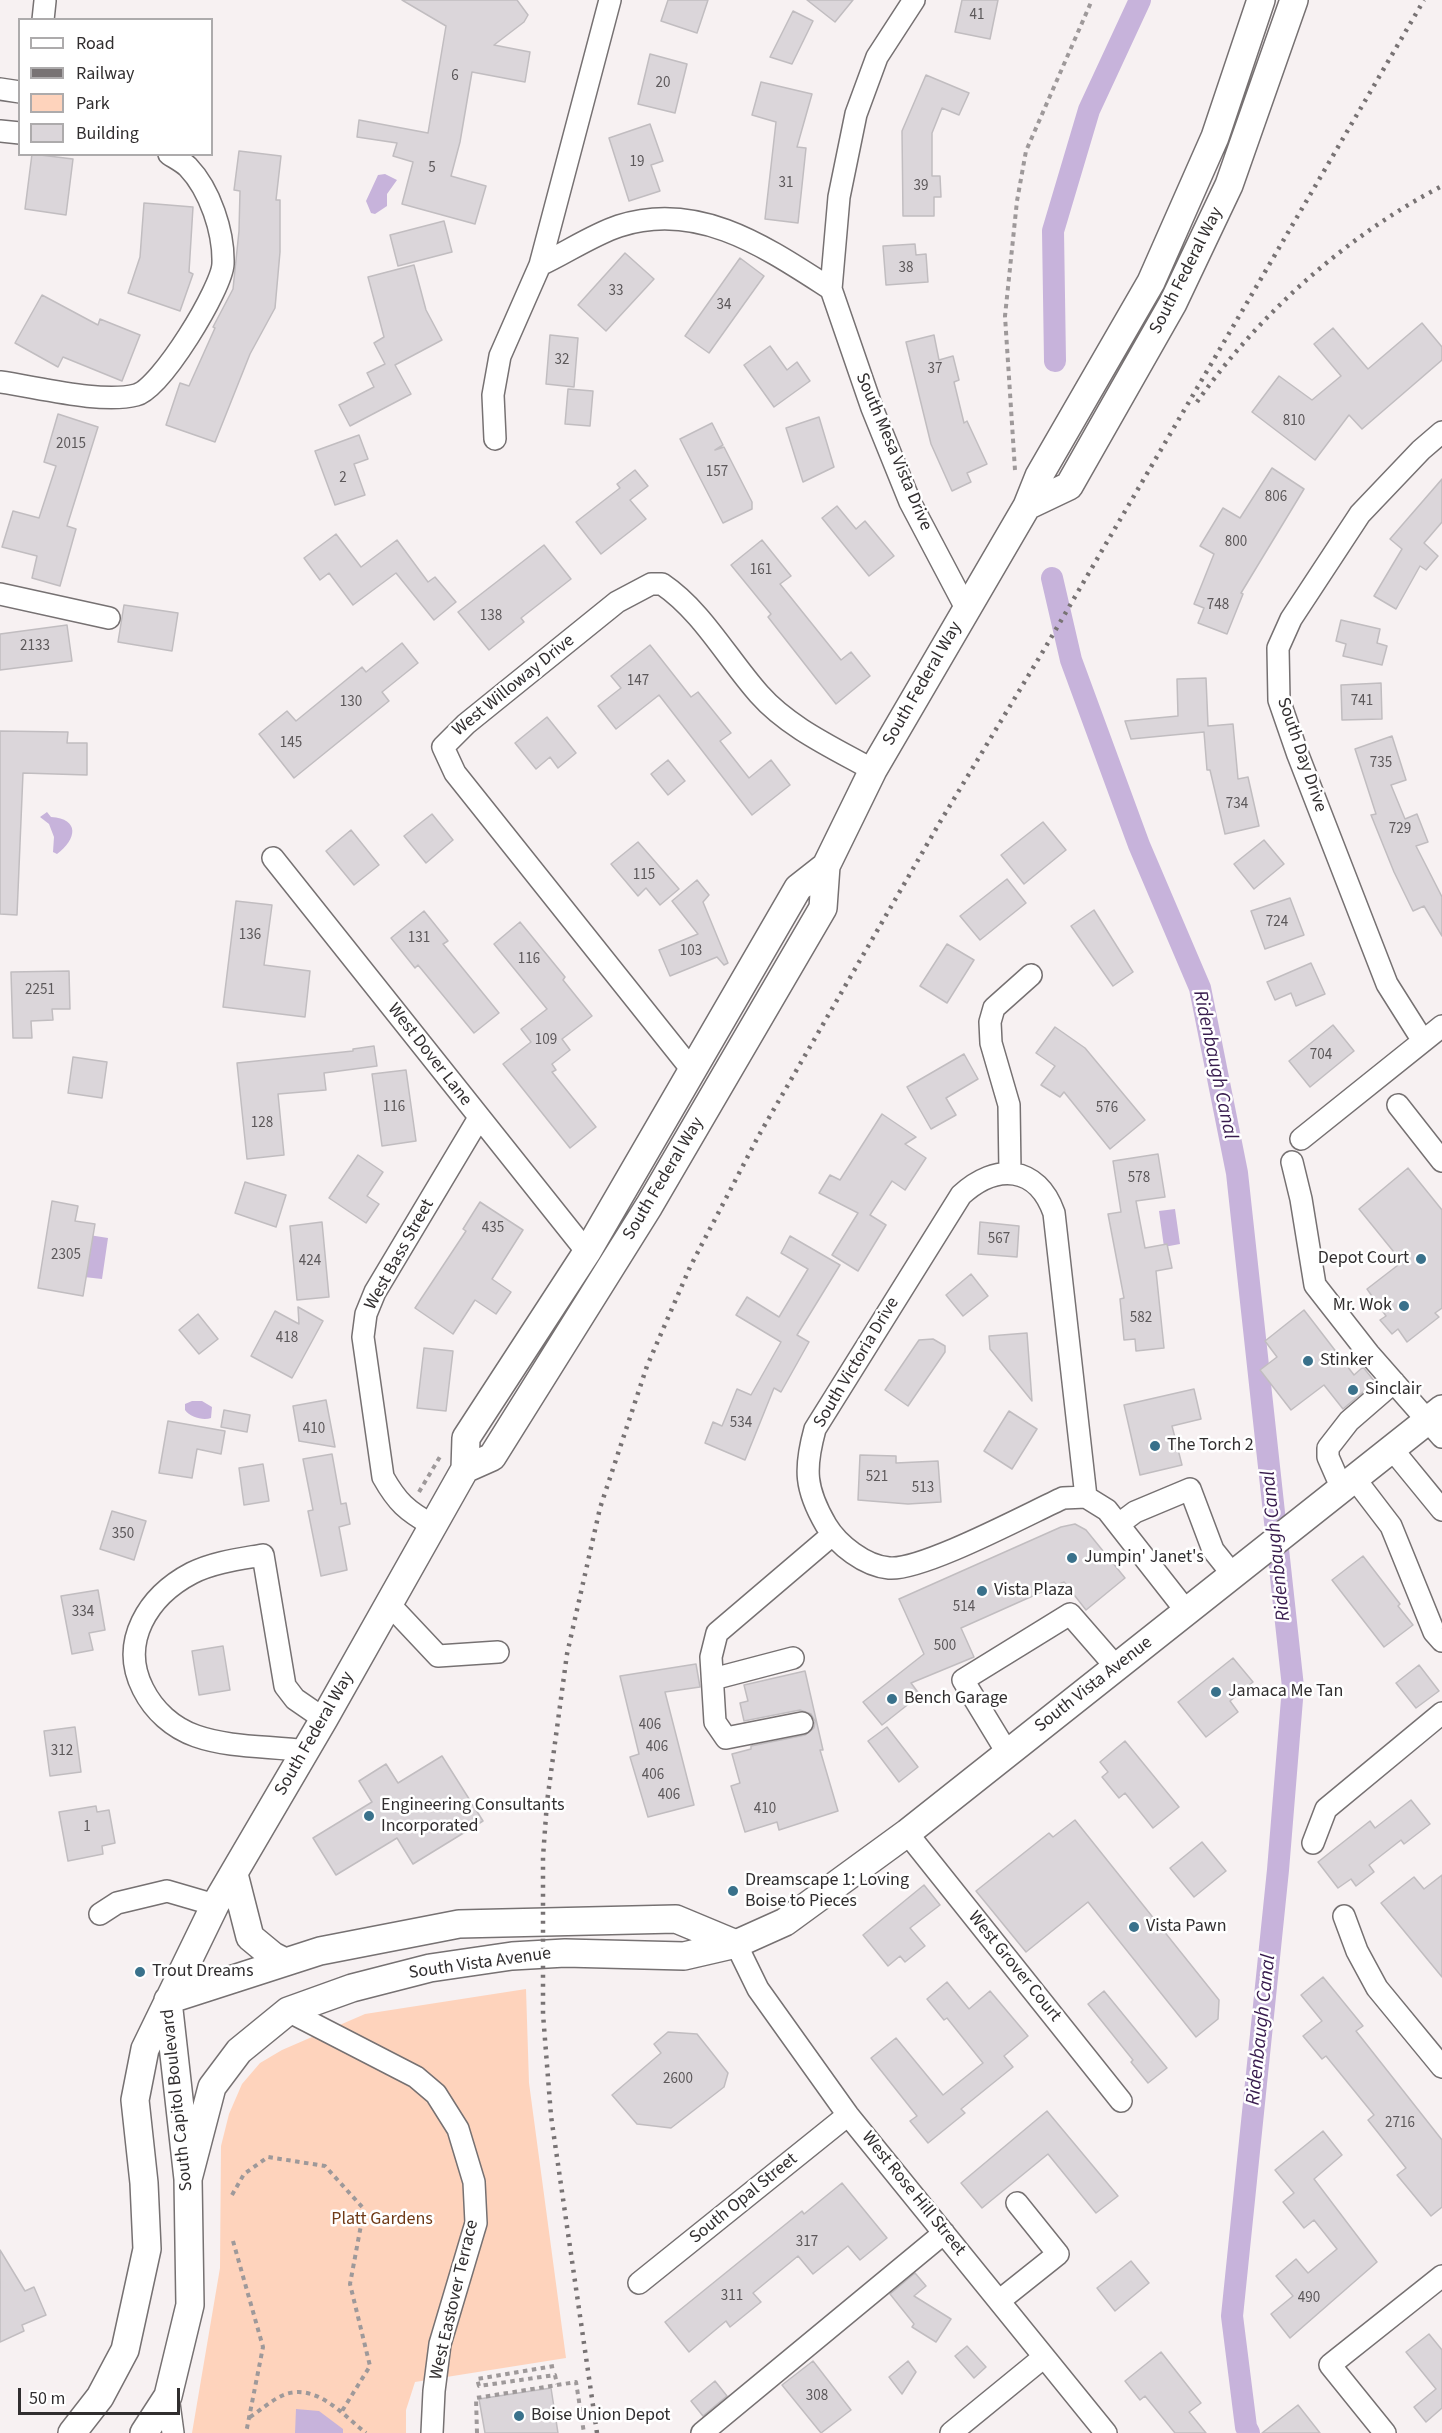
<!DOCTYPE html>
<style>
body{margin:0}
#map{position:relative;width:1442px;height:2433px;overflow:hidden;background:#f7f1f2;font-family:"Source Sans 3",sans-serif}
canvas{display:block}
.legend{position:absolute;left:18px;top:18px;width:195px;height:138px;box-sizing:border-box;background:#fff;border:2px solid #adabac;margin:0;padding:8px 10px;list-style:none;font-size:18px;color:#312e2f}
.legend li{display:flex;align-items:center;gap:12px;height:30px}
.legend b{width:30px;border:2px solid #adabac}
.scale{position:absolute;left:18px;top:2388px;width:162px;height:27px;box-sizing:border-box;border:3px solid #312e2f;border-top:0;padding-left:8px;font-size:18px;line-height:21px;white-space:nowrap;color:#312e2f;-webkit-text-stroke:4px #fff;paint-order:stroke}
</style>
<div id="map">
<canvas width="1442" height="2433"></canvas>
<ul class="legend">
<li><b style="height:8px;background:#fff"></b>Road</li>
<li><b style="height:8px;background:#787374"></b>Railway</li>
<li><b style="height:16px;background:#fed3bc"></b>Park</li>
<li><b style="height:16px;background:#dbd6da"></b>Building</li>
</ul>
<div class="scale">50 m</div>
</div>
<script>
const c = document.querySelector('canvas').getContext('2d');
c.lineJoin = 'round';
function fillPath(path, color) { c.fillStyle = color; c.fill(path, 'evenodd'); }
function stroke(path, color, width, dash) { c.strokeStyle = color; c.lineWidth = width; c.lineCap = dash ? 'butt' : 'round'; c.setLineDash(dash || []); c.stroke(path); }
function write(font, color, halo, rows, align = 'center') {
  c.font = font + ' "Source Sans 3",sans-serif'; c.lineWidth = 5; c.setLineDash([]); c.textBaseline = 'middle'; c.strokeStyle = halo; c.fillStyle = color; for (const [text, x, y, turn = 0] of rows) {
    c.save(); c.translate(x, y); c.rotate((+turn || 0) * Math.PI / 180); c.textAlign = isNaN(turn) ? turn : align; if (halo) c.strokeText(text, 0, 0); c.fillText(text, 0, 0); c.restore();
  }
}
const green = new Path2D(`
 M526,1989L529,2083L566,2358L415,2382L406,2410V2433H192L220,2268L221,2146L229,2114L242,2084L260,2063L282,2050L365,2014Z`);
const water = new Path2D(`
 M385,174L397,180L387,194V206L375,214L371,213L366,201L378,175Z
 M47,812L51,817C80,819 77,839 57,854L53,852L54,837L49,824L40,817Z
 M1175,1209L1180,1244L1164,1247L1159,1211Z
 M89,1235L108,1238L102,1279L84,1277Z
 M192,1401H202L212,1407L211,1418C203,1421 190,1417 185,1410V1404Z
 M296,2409L319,2411L343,2429V2433H295Z`);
const canal = new Path2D(`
 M1055,361L1053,231L1089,110L1140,0
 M1052,578L1071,660L1139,845L1200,988L1237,1173L1293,1687L1278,1870L1232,2316L1246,2427L1249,2433`);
const building = new Path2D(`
 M402,0H517L528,15L524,22L494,45L530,52L525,82L472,72L460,142L451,176L486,186L475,224L402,204L413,162L393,156L397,143L357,137L359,120L428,133L446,26Z
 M668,0H708L697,33L661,21Z
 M807,0H853L835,22Z
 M962,0H998L990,39L955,32Z
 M793,11L813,21L792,64L770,57Z
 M650,54L687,64L675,113L638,104Z
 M926,75L969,93L959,115L942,108L932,133V176H940L941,197H934V216H903L902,131Z
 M761,82L812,94L797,147L806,148L798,223L765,219L776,122L752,115Z
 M650,124L663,161L651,165L660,191L629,201L609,138Z
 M239,151L281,156L276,200H280V252L275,308L250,354L215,442L166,425L180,383L189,386L215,328L213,327L233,289L239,231L240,191L234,190Z
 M32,154L73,159L66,215L25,209Z
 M144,203L193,207L189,272L193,274L180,311L128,293L140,257Z
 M444,221L452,252L398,266L390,235Z
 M915,244L916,255L926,254L928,282L886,285L883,246Z
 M625,253L654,279L606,331L578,305Z
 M740,258L764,276L709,353L685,336Z
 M414,265L426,310L442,340L395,365L411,394L350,426L339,405L374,387L367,373L385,364L374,343L384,337L368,277Z
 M42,295L98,325L100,319L140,335L122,381L63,357L58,367L15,343Z
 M1422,323L1442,347V360L1362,429L1349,415L1315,460L1252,412L1279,376L1312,400L1341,376L1314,344L1333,328L1368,369Z
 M550,335L578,338L574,387L546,384Z
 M934,335L939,360L953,356L959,380L954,382L964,423L967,421L987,464L967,473L971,482L952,491L931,444L906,342Z
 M770,346L787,370L797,362L810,381L774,407L744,365Z
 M568,389L593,391L590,426L565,424Z
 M58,414L98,427L67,526L76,529L60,586L32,578L37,556L2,547L13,511L39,518L56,466L44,462Z
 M819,417L834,467L803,482L786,428Z
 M712,423L723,445L715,450L724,447L752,502V509L723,523L680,439Z
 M359,435L368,459L354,464L365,495L335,505L315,451Z
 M1272,468L1304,489L1241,593L1243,594L1227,634L1198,623L1204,608L1194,604L1214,554L1200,546L1223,508L1240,518Z
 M635,470L648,486L630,500L646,519L601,554L576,522L620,488L617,484Z
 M1442,479V522L1424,543L1438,556L1426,570L1420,566L1396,609L1374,596L1402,549L1390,539Z
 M837,506L856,529L865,521L894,556L869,576L822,518Z
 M336,534L361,567L397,540L428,582L435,577L456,602L434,620L396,573L353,605L329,573L320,580L304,558Z
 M762,540L791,576L780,584L841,660L851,652L870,676L836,704L768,617L771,614L731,565Z
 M544,545L571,579L521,618L524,622L489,650L458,612Z
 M124,605L178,613L172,651L118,642Z
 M1341,620L1380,629L1377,643L1387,646L1382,665L1343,656L1346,644L1336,641Z
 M67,625L72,661L0,670V634Z
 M402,643L418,663L382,692L389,701L294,778L259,734L287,711L296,721L362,667L366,672Z
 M650,645L691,697L698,692L731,733L720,741L749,778L771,760L790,785L752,815L659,695L616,729L598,706L621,688L611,676Z
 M1206,678L1208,726L1233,724L1238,779L1248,777L1259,826L1225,834L1210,770H1207L1204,732L1131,739L1125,721L1178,716L1177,679Z
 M1381,683L1382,719L1342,720L1341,685Z
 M547,717L576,753L558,768L550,757L536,769L515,743Z
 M0,731L68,732L67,743H87V775L23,773L17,915L0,914Z
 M1392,736L1406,780L1391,785L1405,819L1417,814L1428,842L1416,846L1442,897V936L1424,906L1413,911L1394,872L1371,815L1376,814L1355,749Z
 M668,760L685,781L668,795L651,774Z
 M432,814L453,840L426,863L404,836Z
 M1043,822L1066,850L1024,884L1001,855Z
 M351,830L379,865L354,885L326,851Z
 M1264,840L1284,864L1254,889L1234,864Z
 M638,842L679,889L660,905L646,888L638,896L611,864Z
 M1007,879L1026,903L980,940L960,916Z
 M697,880L709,895L703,902L728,963L724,965L717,957L670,976L659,950L698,934L672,901Z
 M1290,898L1304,935L1265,949L1251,911Z
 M236,901L272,905L264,965L310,971L305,1017L223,1007Z
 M1094,910L1133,972L1113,986L1071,926Z
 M424,911L448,941L443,944L499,1013L474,1033L418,965L415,968L391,938Z
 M520,922L565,977L563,980L592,1016L562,1039L570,1050L552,1064L556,1070L552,1072L596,1127L570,1148L503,1064L531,1042L521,1029L547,1009L494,944Z
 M947,944L974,960L947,1003L920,986Z
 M1311,963L1325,994L1296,1006L1291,993L1275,1000L1267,982Z
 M69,971L70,1009H52L53,1020L31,1021L32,1038H13L11,972Z
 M1333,1025L1354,1051L1310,1087L1289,1061Z
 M1055,1027L1085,1048L1145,1120L1110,1149L1064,1092L1060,1097L1041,1085L1055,1066L1036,1053Z
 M374,1046L377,1066L324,1073L326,1090L278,1094L284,1155L247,1159L237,1063L353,1051V1049Z
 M964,1054L978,1079L946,1098L956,1115L931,1129L907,1087Z
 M73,1057L107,1062L102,1098L68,1093Z
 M406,1070L416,1141L382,1146L372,1074Z
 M882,1114L916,1137L905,1144L926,1158L905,1190L892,1181L870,1215L886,1225L858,1271L832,1255L858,1213L819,1193L830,1175L840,1180Z
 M1158,1154L1165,1197L1136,1201L1145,1248L1167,1244L1172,1268L1156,1271L1164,1348L1136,1351L1135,1339L1124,1340L1120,1299L1124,1298L1108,1214L1121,1212L1113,1161Z
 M358,1155L383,1172L367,1196L379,1204L366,1223L329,1198Z
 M1408,1168L1442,1210V1308L1435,1313L1439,1317L1407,1342L1398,1329L1392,1334L1380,1320L1386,1316L1367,1289L1402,1262L1359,1209Z
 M245,1182L286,1195L276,1227L235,1213Z
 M52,1201L78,1206L75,1221L95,1224L83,1296L38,1288Z
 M480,1202L523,1230L492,1279L511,1292L496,1314L475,1300L453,1334L415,1308L466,1231L463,1229Z
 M322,1222L329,1297L297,1300L290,1226Z
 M980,1222L1019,1226L1017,1257L978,1254Z
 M790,1236L840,1265L797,1335L809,1342L781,1392L774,1388L745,1460L705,1443L713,1422L722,1426L737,1389L751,1395L781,1342L736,1315L747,1297L779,1317L808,1269L781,1253Z
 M971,1274L988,1296L963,1316L946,1295Z
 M298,1307L323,1321L292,1378L251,1356L275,1311L299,1324Z
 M1304,1310L1354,1375L1363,1367L1375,1382L1343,1409L1324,1385L1291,1410L1260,1370L1277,1357L1265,1341Z
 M198,1314L218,1339L199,1354L179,1330Z
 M1027,1333L1032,1401L990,1349L989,1336Z
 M933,1339L945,1346V1352L908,1406L885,1390L919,1340Z
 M424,1348L453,1351L446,1411L417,1408Z
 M1194,1389L1201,1419L1172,1426L1182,1465L1140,1475L1124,1405Z
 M326,1400L335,1447L299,1441L293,1406Z
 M224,1410L250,1415L247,1432L221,1427Z
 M1009,1411L1037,1429L1012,1469L984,1451Z
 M168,1421L225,1431L221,1454L197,1449L192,1478L159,1473Z
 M332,1454L341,1504L346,1503L350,1524L339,1527L347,1570L321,1576L308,1511L313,1510L303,1459Z
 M860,1455L896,1456V1463L938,1461L941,1502L908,1504L858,1500Z
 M263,1464L269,1501L244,1505L239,1468Z
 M112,1511L146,1521L134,1560L100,1549Z
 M1075,1524L1086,1530L1125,1578L1086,1610L1064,1582L961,1628L974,1657L911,1683L920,1695L882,1725L863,1702L924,1654L899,1599L1061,1527Z
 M1363,1556L1400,1604L1398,1606L1413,1625L1384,1647L1332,1580Z
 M98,1590L105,1630L89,1633L93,1650L72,1654L61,1596Z
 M223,1646L230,1690L199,1695L192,1651Z
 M1233,1658L1253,1682L1230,1701L1238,1712L1206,1737L1178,1702Z
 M696,1664L700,1687L665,1692L694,1805L648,1817L630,1757L639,1754L620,1676Z
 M1419,1665L1439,1691L1416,1708L1396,1683Z
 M805,1671L823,1750H820L838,1811L779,1830L777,1822L745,1832L731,1786L740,1783L732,1754L751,1749V1746L805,1735L814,1728L815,1721L811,1714L800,1710L744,1721L740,1703L748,1701L744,1685Z
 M75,1727L81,1772L50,1776L44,1731Z
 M887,1727L918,1767L899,1782L868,1741Z
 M1125,1741L1179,1807L1153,1828L1125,1793L1119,1798L1102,1777L1108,1772L1100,1762Z
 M442,1756L483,1821L413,1864L397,1838L336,1875L313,1838L372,1802L359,1781L386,1764L398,1783Z
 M1411,1800L1430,1824L1404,1844L1401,1840L1369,1865L1374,1872L1356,1886L1351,1879L1338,1888L1318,1862L1370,1821L1375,1828Z
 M96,1806L97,1812L109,1810L115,1843L102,1846L103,1854L68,1861L59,1812Z
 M1075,1820L1219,2000L1218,2019L1196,2037L1088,1902L1026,1952L976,1891L1049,1833L1053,1837Z
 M1202,1842L1226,1871L1194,1897L1170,1868Z
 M1442,1875V1977L1381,1903L1414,1877L1424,1889Z
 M924,1885L940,1905L910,1928L925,1946L905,1962L900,1956L888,1966L863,1935Z
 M1323,1977L1363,2026L1356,2031L1442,2140V2207L1431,2216L1397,2175L1406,2168L1368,2120L1374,2115L1326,2056L1322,2059L1303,2036L1322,2021L1301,1995Z
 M947,1982L969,2009L990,1991L1028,2036L1004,2056L1013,2067L961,2109L965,2113L928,2143L910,2121L917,2116L871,2058L896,2038L943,2095L983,2063L947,2018L944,2020L927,1999Z
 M1104,1991L1167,2068L1148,2083L1131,2062L1133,2060L1088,2004Z
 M668,2032L697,2034L728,2073L724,2087L671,2128L637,2124L612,2095L661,2053L654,2044Z
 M1047,2111L1118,2196L1096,2213L1048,2154L982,2208L961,2183Z
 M1323,2131L1342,2155L1314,2179L1377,2262L1290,2338L1271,2314L1293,2296L1276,2276L1296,2259L1308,2273L1337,2249L1314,2220L1304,2228L1283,2202L1294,2193L1275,2170Z
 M842,2183L887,2238L860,2260L848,2246L813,2274L798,2256L753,2293L761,2302L730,2327L726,2321L689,2352L665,2322L802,2211L804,2214Z
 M0,2250L25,2291L34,2287L46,2315L22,2325L24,2331L0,2342Z
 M1131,2261L1149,2283L1115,2311L1097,2288Z
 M915,2273L926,2286L914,2296L951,2319L936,2342L912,2327L914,2324L890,2294Z
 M1429,2334L1442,2350V2408L1426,2422L1414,2407L1436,2389L1406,2352Z
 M967,2346L986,2367L974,2378L955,2356Z
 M1161,2352L1201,2403L1189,2412L1206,2433H1175L1145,2396L1140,2400L1125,2381Z
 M813,2361L851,2410L821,2433L782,2385Z
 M908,2361L916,2372L902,2394L889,2377Z
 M715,2381L727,2396L703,2416L691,2401Z
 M551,2388L558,2433H485L479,2399Z
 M1298,2405L1320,2433H1262Z`);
const path = new Path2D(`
 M1015,470L1005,316L1017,201L1026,151L1092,0
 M419,1492L441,1455
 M232,2195L244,2174L268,2157L325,2166L364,2209L350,2284L370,2366L342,2411
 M233,2241L263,2347L246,2433
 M554,2366L477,2379L479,2386L555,2375L557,2384
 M250,2417C261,2410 274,2398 286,2394C318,2384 344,2416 366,2433
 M477,2433L476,2398L576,2382L584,2433`);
const minor = new Path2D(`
 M914,0L877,57L856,114L839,197L831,289L872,408L910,502L967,610
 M43,20L45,1
 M0,89L20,92
 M0,131L20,133
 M540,265C566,253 592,235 619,226C699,200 767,248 831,289
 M0,382C37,387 101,404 136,395C161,389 222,288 223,264C224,232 210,190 188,167C183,162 175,158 169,154
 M495,439L493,395L500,356L540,265L610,0
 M0,594L109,618
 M273,858L587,1252
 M1423,1041L1387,984L1298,755L1279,700L1278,648L1291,619L1360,514L1421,450L1442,432
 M692,1070L455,773L443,747L466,724L617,602L651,584H662C702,611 727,658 759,694C789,728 834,748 873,770
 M1398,1105L1442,1161
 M1301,1139L1442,1026
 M1292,1162L1301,1199L1315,1285L1369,1354L1442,1437
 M1010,1172L1009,1105L991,1043L990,1022L994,1008L1031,975
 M1392,1449L1442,1510
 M1355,1479L1391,1526L1434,1632L1442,1641
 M1342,1489L1328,1457V1448L1349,1421L1394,1382
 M1086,1497L1054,1213C1037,1165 996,1163 961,1195L815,1429C804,1469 805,1489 826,1525C838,1545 865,1566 889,1568C922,1571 1028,1514 1063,1498L1086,1497L1107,1510L1187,1612
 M1119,1524L1135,1512L1190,1489L1213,1550L1233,1575
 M432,1525C407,1511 397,1502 383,1477L363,1337L366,1314L375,1292L479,1118
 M390,1605L438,1656L498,1652
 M713,1679L793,1658
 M802,1723L726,1738L715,1722L711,1657L717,1633L832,1535
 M306,1751C271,1746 230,1748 196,1736C173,1728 154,1711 143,1689C119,1642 148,1596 192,1573C214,1562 240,1559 263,1555L285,1686L295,1699L324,1719
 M1008,1754L963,1680L1070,1614L1117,1668
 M907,1833L1121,2101
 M1313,1843L1326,1809L1442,1713
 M100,1914L117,1903L167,1891L215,1905
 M1344,1916L1357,1951L1377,1988L1442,2067
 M736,1944L758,1989L848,2115L1106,2433
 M288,2011L416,2077L436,2094L458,2129L474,2182L476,2223L440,2344L434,2391L432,2433
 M639,2283L848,2115
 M999,2301L1058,2254L1017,2203
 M168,2396L173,2433
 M702,2433L944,2233
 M951,2433L1044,2357
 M1385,2433L1330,2365L1442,2276`);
const major = new Path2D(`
 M1027,506L1069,486L1173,303L1229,185L1294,0
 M465,1469L492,1457L649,1206L823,908L826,866L873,770L1027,506L1039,476L1151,282L1215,137L1261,0
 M234,1874L250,1937L273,1956L285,1962
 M168,2000L320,1951L459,1924L676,1919L736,1944
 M188,2179L212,2087L239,2051L288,2011L352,1988L430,1968L512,1956L565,1953L684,1956L736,1944L785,1922L907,1833L1442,1409
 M72,2433L100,2397L125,2350L147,2249L144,2183L135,2100L145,2049L215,1905L324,1719L465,1469L466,1438L587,1252L798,888L826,866
 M144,2433L168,2396L190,2305L188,2179L168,2001`);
const rail = new Path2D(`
 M1197,402C1259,314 1346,236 1442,186
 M597,2433L551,2116L543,2014V1857L547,1802L567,1654L600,1508L647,1366L690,1267L759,1135L940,822L1045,648L1424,0`);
const markers = [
 [1421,1259,6,"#39718b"],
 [1404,1306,6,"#39718b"],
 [1308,1361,6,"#39718b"],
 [1353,1390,6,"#39718b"],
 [1155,1446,6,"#39718b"],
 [1072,1558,6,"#39718b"],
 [982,1591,6,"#39718b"],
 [1216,1692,6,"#39718b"],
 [892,1699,6,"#39718b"],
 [369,1816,6,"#39718b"],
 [733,1891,6,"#39718b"],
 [1134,1927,6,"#39718b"],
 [140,1972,6,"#39718b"],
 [519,2416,6,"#39718b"]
];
const numberNames = [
 ["41",977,16],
 ["6",455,77],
 ["20",663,84],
 ["19",637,163],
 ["5",432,169],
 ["31",786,184],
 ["39",921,187],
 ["38",906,269],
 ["33",616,292],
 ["34",724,306],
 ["32",562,361],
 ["37",935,370],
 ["810",1294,422],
 ["2015",71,445],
 ["157",717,473],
 ["2",343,479],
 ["806",1276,498],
 ["800",1236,543],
 ["161",761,571],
 ["748",1218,606],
 ["138",491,617],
 ["2133",35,647],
 ["147",638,682],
 ["741",1362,702],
 ["130",351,703],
 ["145",291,744],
 ["735",1381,764],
 ["734",1237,805],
 ["729",1400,830],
 ["115",644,876],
 ["724",1277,923],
 ["136",250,936],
 ["131",419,939],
 ["103",691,952],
 ["116",529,960],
 ["2251",40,991],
 ["109",546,1041],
 ["704",1321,1056],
 ["116",394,1108],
 ["576",1107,1109],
 ["128",262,1124],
 ["578",1139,1179],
 ["435",493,1229],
 ["567",999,1240],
 ["2305",66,1256],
 ["424",310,1262],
 ["582",1141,1319],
 ["418",287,1339],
 ["534",741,1424],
 ["410",314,1430],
 ["521",877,1478],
 ["513",923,1489],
 ["350",123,1535],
 ["514",964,1608],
 ["334",83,1613],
 ["500",945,1647],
 ["406",650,1726],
 ["406",657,1748],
 ["312",62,1752],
 ["406",653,1776],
 ["406",669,1796],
 ["410",765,1810],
 ["1",87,1828],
 ["2600",678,2080],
 ["2716",1400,2124],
 ["317",807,2243],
 ["311",732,2297],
 ["490",1309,2299],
 ["308",817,2397]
];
const streetNames = [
 ["South Federal Way",1187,271,-63],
 ["South Mesa Vista Drive",893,452,67],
 ["South Federal Way",923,684,-60],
 ["West Willoway Drive",514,686,-39],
 ["South Day Drive",1301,755,71],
 ["West Dover Lane",429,1055,52],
 ["South Federal Way",664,1179,-59],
 ["West Bass Street",400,1255,-61],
 ["South Victoria Drive",857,1363,-59],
 ["South Vista Avenue",1094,1685,-38],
 ["South Federal Way",315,1734,-60],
 ["South Vista Avenue",480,1964,-8],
 ["West Grover Court",1014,1967,51],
 ["South Capitol Boulevard",178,2100,-96],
 ["West Rose Hill Street",913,2194,51],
 ["South Opal Street",744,2199,-39],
 ["West Eastover Terrace",455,2300,-77]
];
const poiNames = [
 ["Depot Court",1409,1259,"right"],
 ["Mr. Wok",1392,1306,"right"],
 ["Stinker",1320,1361],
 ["Sinclair",1365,1390],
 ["The Torch 2",1167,1446],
 ["Jumpin' Janet's",1084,1558],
 ["Vista Plaza",994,1591],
 ["Jamaca Me Tan",1228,1692],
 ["Bench Garage",904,1699],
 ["Engineering Consultants",381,1806],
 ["Incorporated",381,1827],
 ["Dreamscape 1: Loving",745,1881],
 ["Boise to Pieces",745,1902],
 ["Vista Pawn",1146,1927],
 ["Trout Dreams",152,1972],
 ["Boise Union Depot",531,2416]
];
const parkNames = [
 ["Platt Gardens",382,2220]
];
const waterNames = [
 ["Ridenbaugh Canal",1214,1065,78],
 ["Ridenbaugh Canal",1277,1546,-96],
 ["Ridenbaugh Canal",1262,2030,-84]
];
fillPath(green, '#fed3bc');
fillPath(water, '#c7b3db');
stroke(canal, '#c7b3db', 22);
fillPath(building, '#dbd6da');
stroke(building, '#c1bdc0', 1.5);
stroke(minor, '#767172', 24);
stroke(major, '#767172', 30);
stroke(path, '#9e999a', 4, [4.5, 4.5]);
stroke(minor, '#fff', 21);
stroke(major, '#fff', 27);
stroke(rail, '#787374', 4.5, [3, 6]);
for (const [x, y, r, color] of markers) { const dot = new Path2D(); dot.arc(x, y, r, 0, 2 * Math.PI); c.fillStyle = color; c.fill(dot); stroke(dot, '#fff', 2); }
write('15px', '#5c585a', null, numberNames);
write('18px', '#312e2f', '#fff', streetNames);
write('18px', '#312e2f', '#fff', poiNames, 'left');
write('18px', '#703a17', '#fff', parkNames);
write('italic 20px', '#381c4e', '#fff', waterNames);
</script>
